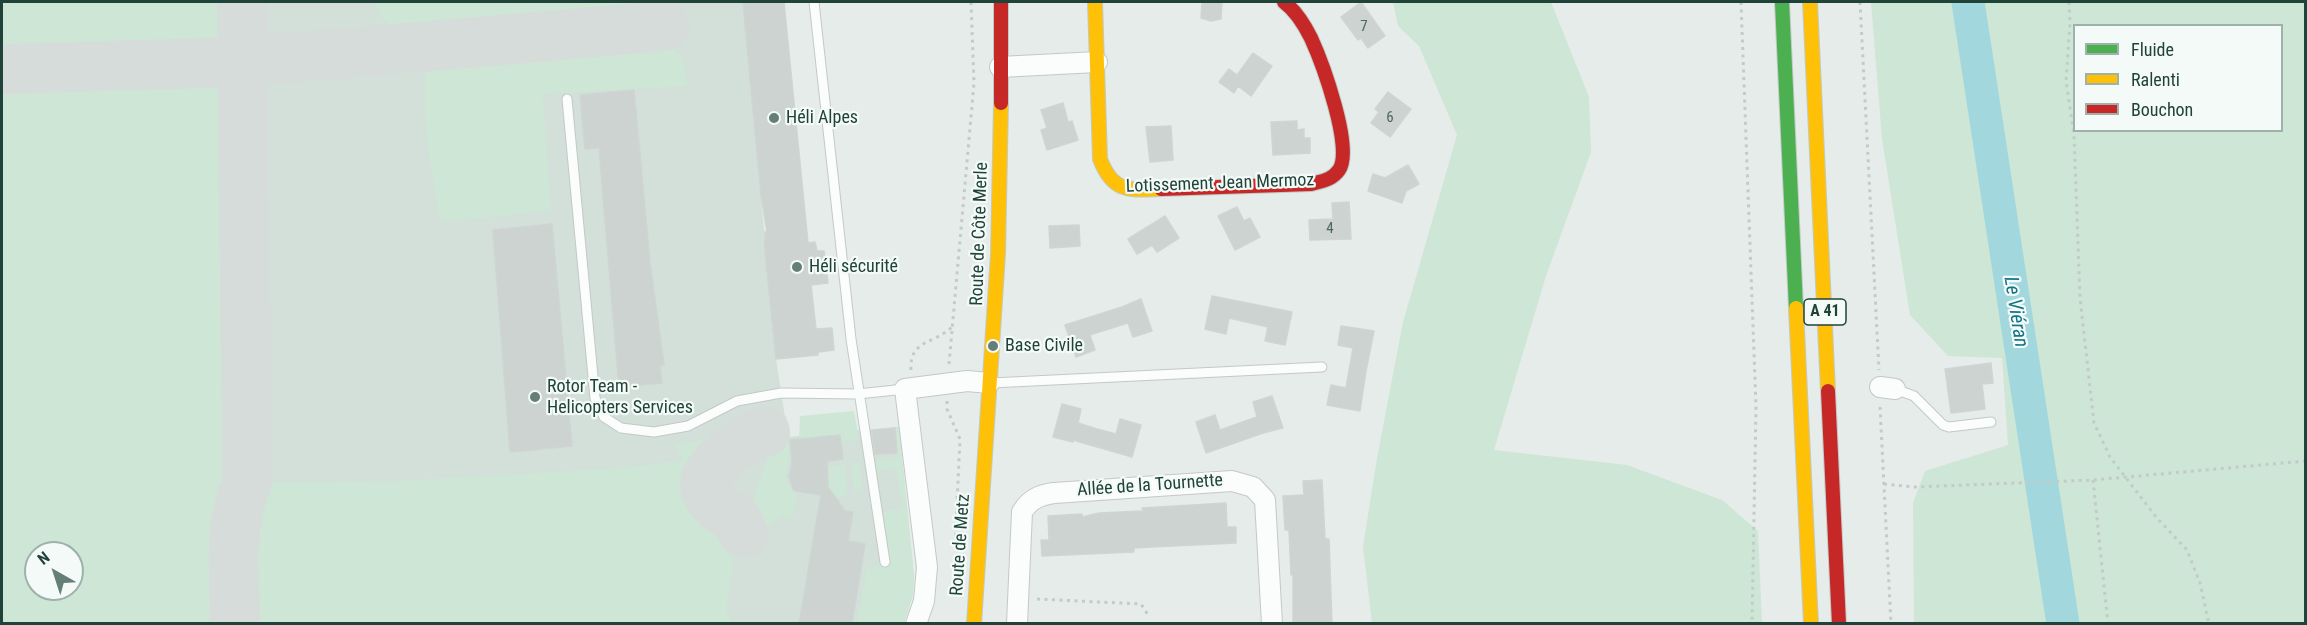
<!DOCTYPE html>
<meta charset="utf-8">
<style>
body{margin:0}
#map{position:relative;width:2307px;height:625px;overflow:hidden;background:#e6ece9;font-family:"Roboto Condensed",sans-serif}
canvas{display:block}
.frame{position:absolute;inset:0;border:3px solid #204339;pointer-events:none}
.legend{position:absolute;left:2073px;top:24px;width:210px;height:108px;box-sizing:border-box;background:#f4faf7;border:2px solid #9fb1ab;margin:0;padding:8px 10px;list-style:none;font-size:18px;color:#204339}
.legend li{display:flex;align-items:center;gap:12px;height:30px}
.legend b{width:30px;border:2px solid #9fb1ab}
.north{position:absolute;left:24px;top:541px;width:60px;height:60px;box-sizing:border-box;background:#f4faf7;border:2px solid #9fb1ab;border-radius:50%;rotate:321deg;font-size:16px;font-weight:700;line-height:24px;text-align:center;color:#204339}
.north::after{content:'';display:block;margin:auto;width:21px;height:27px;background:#657e77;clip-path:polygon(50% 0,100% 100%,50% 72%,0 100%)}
</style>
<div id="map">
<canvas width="2307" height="625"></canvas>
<div class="frame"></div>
<ul class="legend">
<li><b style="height:8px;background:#4caf50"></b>Fluide</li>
<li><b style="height:8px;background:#ffc107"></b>Ralenti</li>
<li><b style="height:8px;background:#c62828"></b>Bouchon</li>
</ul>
<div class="north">N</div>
</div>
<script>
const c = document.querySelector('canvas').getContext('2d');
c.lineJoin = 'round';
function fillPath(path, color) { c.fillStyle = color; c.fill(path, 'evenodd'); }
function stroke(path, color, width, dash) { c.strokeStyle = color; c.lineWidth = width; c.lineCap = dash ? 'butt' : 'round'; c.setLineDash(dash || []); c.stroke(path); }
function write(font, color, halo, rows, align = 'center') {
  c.font = font + ' "Roboto Condensed",sans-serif'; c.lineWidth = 4.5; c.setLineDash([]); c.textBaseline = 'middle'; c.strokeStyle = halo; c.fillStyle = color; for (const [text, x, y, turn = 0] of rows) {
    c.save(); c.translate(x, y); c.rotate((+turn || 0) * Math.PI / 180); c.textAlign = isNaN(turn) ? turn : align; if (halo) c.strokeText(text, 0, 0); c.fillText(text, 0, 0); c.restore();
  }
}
const built = new Path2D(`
 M2,2H743L776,359L788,437L899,427L914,576L913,595L904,623H2ZM36,553H72V589H36Z`);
const green = new Path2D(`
 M2,2H222L227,262L238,483C221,531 225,573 226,623H2ZM36,553H72V589H36Z
 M376,2H669L646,15L409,37C392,29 380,21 376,2Z
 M1393,2H1551L1589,97L1591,152L1546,276L1494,450L1627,465L1722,500L1758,531L1762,623H1372L1363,547L1377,458L1403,322L1457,135L1419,46L1398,26Z
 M1871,2H2305V623H1914L1913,503L1925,471L2008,445L2002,358L1948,356L1910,315L1882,139ZM2074,26H2282V130H2074Z
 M661,43C685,51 684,63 688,86L543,94L551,211L441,222C430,170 422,120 426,66Z
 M854,411L859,439L841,443L840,435L799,439L800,416Z
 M786,415L790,460L786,473V479L788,484L797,494L793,515L785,519L784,516L769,523L770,526L752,531L748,530L746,525L778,422Z
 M751,419C742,447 695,449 695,483C695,491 697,498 702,504C709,512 717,515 724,521C729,526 733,531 737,535L726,610L733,623H246L245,528L249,508L259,482L398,481L623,468L682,460L675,444C707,441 723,434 751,419Z
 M899,427L914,576L913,595L904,623L856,624L867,567L890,564L883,512L903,508L896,468L877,471L876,460L898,458L895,428Z
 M749,448L752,455L746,467L734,464L721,484L734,493V497L724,496L717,485C717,469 734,452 749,448Z
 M860,461L863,490L854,491L851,463Z
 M845,464L848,494L836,498L827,485L829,474L827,467Z`);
const river = new Path2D(`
 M1968,2L2063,624`);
const taxiway = new Path2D(`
 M2,69L243,62L665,26
 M743,533C741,528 738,521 734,517C731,514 726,513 722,510C698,490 700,478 722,458C735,446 747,436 765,432
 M235,624C235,578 228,525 247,483L242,2`);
const building = new Path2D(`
 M743,2H784L808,243L815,242L817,251H824L828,283L811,285L816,329L832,328L834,350L818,352V355L776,359L765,250V232H767L761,195Z
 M1202,2H1222L1221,19L1211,21L1201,18Z
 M1361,2L1385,36L1368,48L1361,38L1358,40L1341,17Z
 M1253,53L1272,66L1251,96L1238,86L1234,93L1219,82L1229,69L1237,75Z
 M634,90L650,263L664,365L660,366L662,383L619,387L599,148L585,149L580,95Z
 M1388,92L1411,109L1390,137L1371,123L1379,112L1375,109Z
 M1063,103L1068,122L1072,121L1078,140L1047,150L1041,130L1047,128L1041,110Z
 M1297,121V130L1304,129V138H1310V153L1273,155L1271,122Z
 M1171,126L1173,160L1150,162L1146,127Z
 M1408,165L1419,184L1406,191L1402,203L1368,191L1373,174L1385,178Z
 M1349,202L1351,239L1310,240L1309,220L1333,219L1332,203Z
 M1237,207L1244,221L1250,218L1260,237L1235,250L1218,216Z
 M1165,216L1179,238L1157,252L1152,245L1137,254L1128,239Z
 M552,224L572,446L510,452L493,230Z
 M1079,225L1080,246L1050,248L1049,226Z
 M1212,296L1292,312L1285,345L1265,341L1268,327L1229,318L1226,334L1205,329Z
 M1141,299L1152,331L1133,337L1128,323L1099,332L1090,335L1095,350L1076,357L1065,325L1122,307Z
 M1341,326L1374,331L1366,371L1360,411L1327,405L1331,385L1346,388L1353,348L1338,345Z
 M1991,363L1993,383L1982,384L1985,409L1951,413L1945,369Z
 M1272,396L1283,428L1263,433L1206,453L1196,422L1215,415L1220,430L1257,417L1253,402Z
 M1062,404L1081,409L1078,423L1097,429L1116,434L1120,419L1141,425L1132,457L1073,440V442L1053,437Z
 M895,428L897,453L875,454L872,430Z
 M840,435L843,459L827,461L828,487L845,511L853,512L848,541L865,544L852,624H799L821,495L795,491L793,489L789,476L792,464L790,440Z
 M1322,480L1325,539H1329L1332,624H1293V575H1291L1289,530H1285L1283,496L1304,495L1303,481Z
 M1226,503L1227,527H1236V543L1151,547L1134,548V552L1042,556L1041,540H1049L1048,516L1082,514V517L1099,513L1143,511L1142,508Z`);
const path = new Path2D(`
 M1741,2L1756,407L1752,624
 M1860,2L1879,370
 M2069,2L2070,23L2066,81L2074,135L2080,298L2094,423L2110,457L2156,517L2187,550L2200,583L2209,624
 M949,364L974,83L971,2
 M911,370C909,340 934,344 952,327
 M947,401V409L960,439L955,547
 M1880,407L1891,624
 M2093,480L2108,624
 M1884,484L1915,487L2093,480L2306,461
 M1037,599L1141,604L1148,615`);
const lane = new Path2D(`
 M814,2L851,339L885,562
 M567,99L595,398L604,417L621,428L654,432L688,426L737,401L781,393L858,394L905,389
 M991,383L1322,367
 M1895,389L1914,396L1943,425L1949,427L1991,422`);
const street = new Path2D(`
 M1000,67L1097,62
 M1880,387L1895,389
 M916,624L924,601L927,567L905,389L967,381L989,383
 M1017,624L1022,512C1030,499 1040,495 1054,493L1232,481L1253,487L1265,500L1272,624`);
const fast = new Path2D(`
 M1782,2L1796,308`);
const slow = new Path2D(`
 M1095,2L1100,159C1113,193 1129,190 1161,189
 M1810,2L1828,391
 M1796,308L1811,624
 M974,624L998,254L1001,103`);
const jam = new Path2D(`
 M1001,2V103
 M1161,189L1311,184C1322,181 1332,180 1339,170C1354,149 1322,62 1311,38C1305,26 1295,10 1284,2
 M1828,391L1839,624`);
const markers = [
 [774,118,6,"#657e77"],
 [797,267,6,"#657e77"],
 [993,346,6,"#657e77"],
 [535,397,6,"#657e77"]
];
const numberNames = [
 ["7",1364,27],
 ["6",1390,118],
 ["4",1330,229]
];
const shields = [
 [1825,312,42]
];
const shieldNames = [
 ["A 41",1825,312]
];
const poiNames = [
 ["Héli Alpes",786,118],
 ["Héli sécurité",809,267],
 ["Base Civile",1005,346],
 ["Rotor Team -",547,387],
 ["Helicopters Services",547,408]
];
const streetNames = [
 ["Lotissement Jean Mermoz",1220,184,-2],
 ["Route de Côte Merle",980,234,-88],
 ["Allée de la Tournette",1150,486,-4],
 ["Route de Metz",961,545,-86]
];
const waterNames = [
 ["Le Viéran",2015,312,81]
];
fillPath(built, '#d3dfd9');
fillPath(green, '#cee6d5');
stroke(river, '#a2d7de', 33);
stroke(taxiway, '#d6dcda', 50);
fillPath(building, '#ccd3d0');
stroke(building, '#ced5d2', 1.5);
stroke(lane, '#c3c9c6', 11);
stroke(street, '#c3c9c6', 22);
stroke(fast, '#c1cac6', 16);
stroke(slow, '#c1cac6', 16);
stroke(jam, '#c1cac6', 16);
stroke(path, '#c1ccc9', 3, [3, 4.5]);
stroke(lane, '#fbfcfc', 9);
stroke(street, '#fbfcfc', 20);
stroke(fast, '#4caf50', 14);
stroke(slow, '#ffc107', 14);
stroke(jam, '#c62828', 14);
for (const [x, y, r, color] of markers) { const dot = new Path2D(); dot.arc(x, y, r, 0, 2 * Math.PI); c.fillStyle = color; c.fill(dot); stroke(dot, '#f4faf7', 2); }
write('15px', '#4c6860', null, numberNames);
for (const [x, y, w] of shields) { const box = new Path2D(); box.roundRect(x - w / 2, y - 13, w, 26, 4.5); c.fillStyle = '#f4faf7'; c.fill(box); stroke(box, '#204339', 1.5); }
write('bold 16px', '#204339', null, shieldNames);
write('18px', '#204339', '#f4faf7', poiNames, 'left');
write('18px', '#204339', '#f4faf7', streetNames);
write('italic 20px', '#127587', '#f4faf7', waterNames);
</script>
